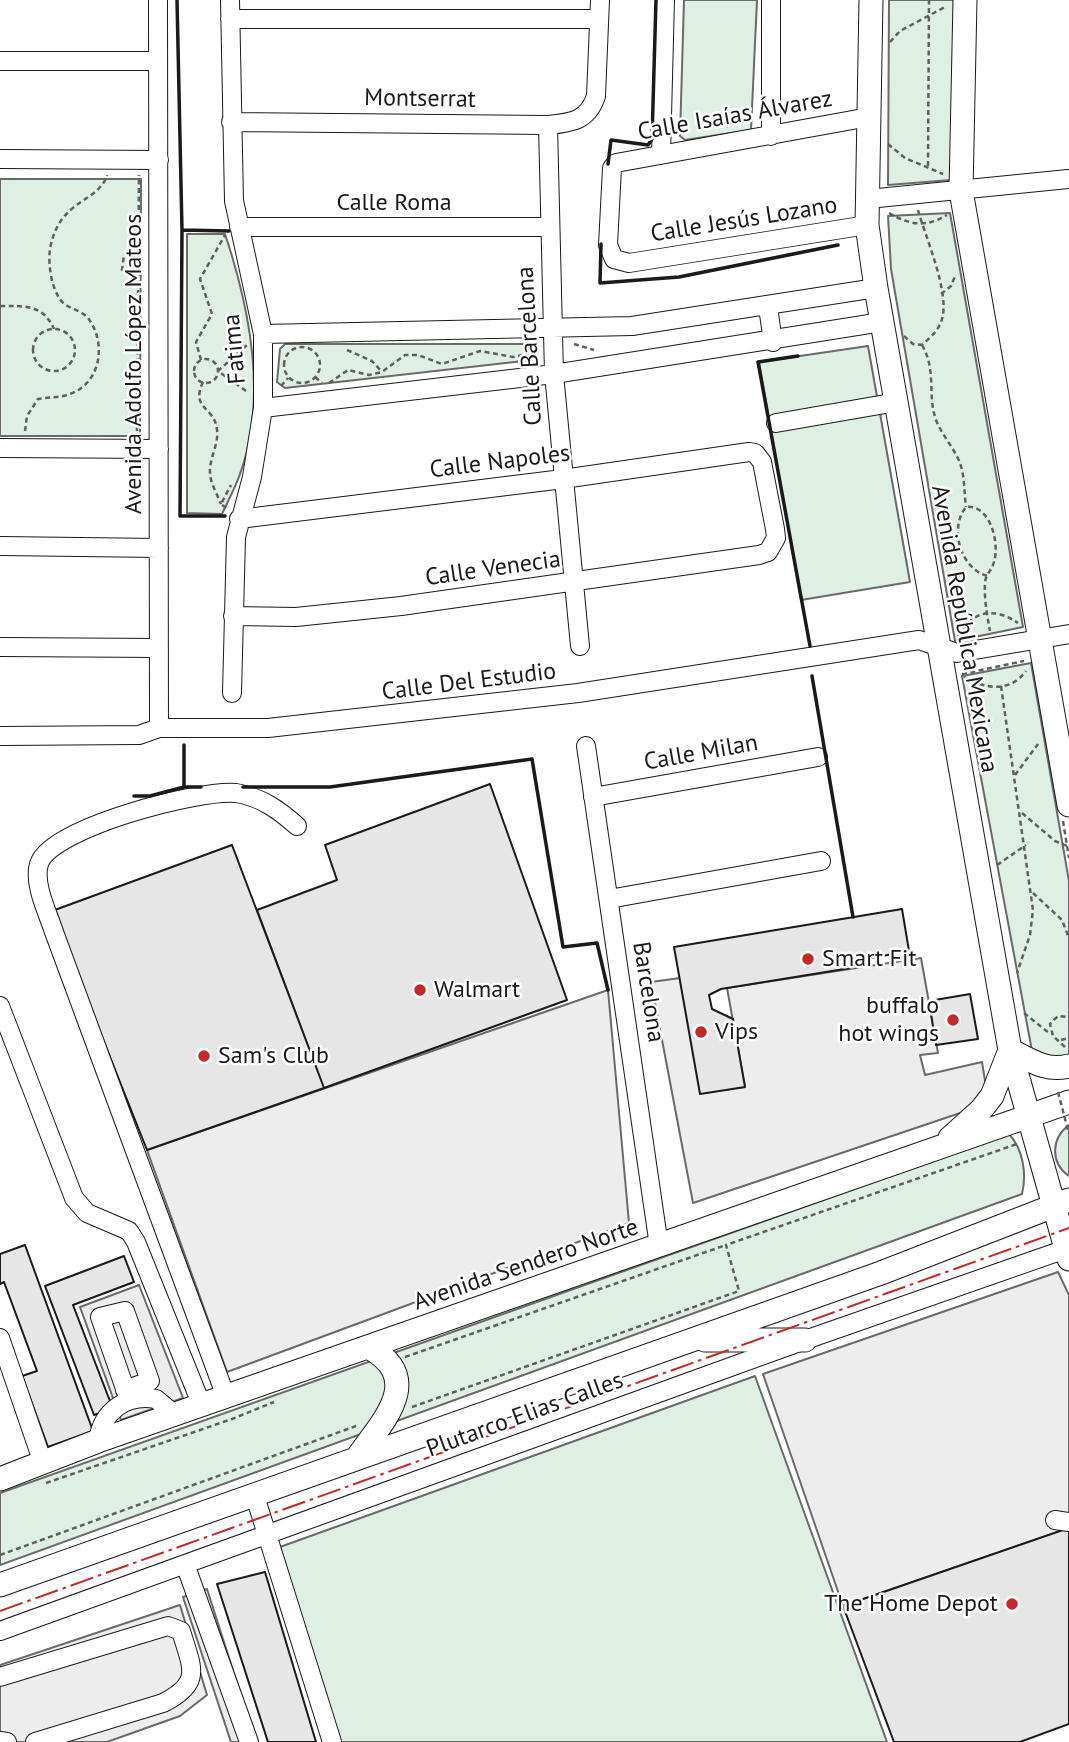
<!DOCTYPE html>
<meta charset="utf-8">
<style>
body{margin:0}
canvas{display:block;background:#fff}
</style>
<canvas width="1069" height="1742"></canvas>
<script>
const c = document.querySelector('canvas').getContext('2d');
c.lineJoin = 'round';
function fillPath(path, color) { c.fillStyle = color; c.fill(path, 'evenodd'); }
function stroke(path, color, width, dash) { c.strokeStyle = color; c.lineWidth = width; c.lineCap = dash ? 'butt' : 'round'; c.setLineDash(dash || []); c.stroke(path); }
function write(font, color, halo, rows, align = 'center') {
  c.font = font + ' "PT Sans",sans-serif'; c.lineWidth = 5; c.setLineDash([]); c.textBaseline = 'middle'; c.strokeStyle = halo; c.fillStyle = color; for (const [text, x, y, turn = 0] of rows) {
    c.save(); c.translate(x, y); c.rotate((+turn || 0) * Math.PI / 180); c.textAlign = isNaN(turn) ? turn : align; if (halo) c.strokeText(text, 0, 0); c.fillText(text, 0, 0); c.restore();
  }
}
const green = new Path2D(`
 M684,0H757L751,130L685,140L680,136Z
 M889,0H954L951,180L888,185Z
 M0,179H141L140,436H0Z
 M950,213L1023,627L955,641L891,269L888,216Z
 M187,234H225C250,309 268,398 240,474C235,488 228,501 222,514L187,513Z
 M285,344H529L532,360L285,388L277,382L280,349Z
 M868,346L910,582L801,600L759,362Z
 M1031,663L1069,881V1061L1032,1051L962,676Z
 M1069,1125V1176C1050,1163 1051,1138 1069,1125Z
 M1009,1134C1023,1149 1027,1174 1022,1194L0,1565V1493Z
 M755,1376L887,1742H340L280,1547Z`);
const parking = new Path2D(`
 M921,958L938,1053L920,1055L925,1075L982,1062L987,1093L975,1108L693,1203L651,982L680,978L701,1093L745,1087L727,988Z
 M608,990L629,1223L227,1372L147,1150Z
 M1058,1272L1069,1295V1528L843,1606L763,1374Z
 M139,1285L183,1398L121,1420L80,1307Z
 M207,1589L256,1742H231L183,1597Z
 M180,1605L207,1695L180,1716L107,1742H0V1665Z`);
const building = new Path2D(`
 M490,784L567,1000L324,1088L257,910L337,880L325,845Z
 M232,845L324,1088L147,1150L52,911Z
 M902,909L909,951L861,960L863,966L721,989L709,995L712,1009L733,1019L745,1087L700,1094L674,947Z
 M970,994L978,1039L936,1045L929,1001Z
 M25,1245L93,1431L48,1447L22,1376L37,1371L4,1282L0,1284V1254Z
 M124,1256L134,1282L73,1305L113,1409L94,1415L45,1286Z
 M1069,1528V1724L1020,1742H894L843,1606Z
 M265,1572L316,1742H268L217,1584Z`);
const path = new Path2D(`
 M890,42L900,31L945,7
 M888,144L905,158L943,174
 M928,166L929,0
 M918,210C925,236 950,292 942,319C939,330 931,337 922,345
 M889,213C910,225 925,228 947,215
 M138,278L122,270L124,255L138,249
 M941,294L951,286L955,276
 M0,306C24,306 43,304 54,329
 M33 350a21 21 0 1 1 42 0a21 21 0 1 1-42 0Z
 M904,336L913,344L922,345
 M574,344L594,350
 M922,345C937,371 927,395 936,420C942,435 954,448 960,463C965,478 964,492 966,507
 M532,346L527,354L533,359
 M284 365a18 18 0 1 1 36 0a18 18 0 1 1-36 0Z
 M347,350L372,361L382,372
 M194 371a12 12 0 1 1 24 0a12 12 0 1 1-24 0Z
 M201,360L196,342L212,314L200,279L225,235
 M315,377L322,383
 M203,382C190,410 215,406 217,430C219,444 209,459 210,473C210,482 217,494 221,504
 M329,383L348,370L369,375L382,372L405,355H418L442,364L480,351L513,357L527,354
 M281,386L288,378
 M246,391L218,371L247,345
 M25,431L27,416L38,399C49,397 60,398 70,394C101,383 107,343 88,318C79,308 64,309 58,296C51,284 48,263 50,249C59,198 99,203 107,175
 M137,431L139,175
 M226,508L221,504L231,485
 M987,576C960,568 949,528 966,507C990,504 1000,543 994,562C992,570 986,574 985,582C984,599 987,615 990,631
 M958,636C972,610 995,607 1018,623
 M962,674L1024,661
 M964,677C985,689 1010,693 1026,671
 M1001,686L1033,910L1030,935L1017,973
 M1015,775L1038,744
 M1022,813L1055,841L1067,846
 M1063,821L1069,858
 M997,865L1026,845
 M1033,893L1062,920L1069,938
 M1024,1013L1049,1033
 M1061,1040L1069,1038
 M1065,1047L1053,1036L1050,1024L1058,1016L1069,1017
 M405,1357L726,1245
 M412,1407L739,1291L726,1245L1017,1144
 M46,1483L232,1419L274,1402
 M0,1555L356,1426`);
const minor = new Path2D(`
 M158,0L159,728
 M230,0L234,201L263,334V408L252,477L236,537L232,693
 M771,0V136
 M230,19H599
 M0,61H158
 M231,122L548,125C571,123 588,121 596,96L600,0
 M548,125L554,374L580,646
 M661,155L665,0
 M0,159L159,160
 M868,199L1068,179
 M867,225L629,263L614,259L608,245L612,168L616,163L869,117
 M239,227H549
 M768,307L773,342
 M263,334L632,326L876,288
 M263,408L554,374L882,322
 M776,423L897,402
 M0,448L159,449
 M0,546L159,548
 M233,616L296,617L401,606L759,555L768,552L776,538L775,529L762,462L755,453L749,452L563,479L239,519
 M0,647L159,648
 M0,736L139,735L159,728H268L578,693L919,640L957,653L1069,634
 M586,746L659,1246
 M593,797L818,757
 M609,899L821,861
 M0,1006L74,1198L87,1213L129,1231L136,1242L202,1406
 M0,1338L43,1463
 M125,1390L150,1381L125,1311L100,1317L129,1400
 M226,1397L54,932C48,913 33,884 39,864C50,828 200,789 236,793C261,797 279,810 297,826
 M98,1441C102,1411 126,1394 156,1399L175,1415
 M254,1493L332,1742
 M1055,1520L1069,1522
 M185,1564L249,1742
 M0,1631L805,1340L1069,1248
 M0,1677L168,1626L181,1631C192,1668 203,1683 163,1703L35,1742
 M0,1741L7,1742`);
const major = new Path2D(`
 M871,0L867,225L876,288L1010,1050L1069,1259
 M965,0L961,191L1069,805
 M1010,1050C1030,1060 1046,1072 1069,1066
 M950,1138L981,1110L992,1096L1010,1050
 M705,1340H805
 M359,1455C384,1420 424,1379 370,1348
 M0,1479L98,1441L1069,1102
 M0,1585L881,1273L1069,1200`);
const pathBridge = new Path2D(`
 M1058,1092L1069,1134`);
const wall = new Path2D(`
 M177,0L182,230
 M608,164L611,140L648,145L652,139L656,0
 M601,244L600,283L679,277L838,245
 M798,356L758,362L810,646
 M225,516H180L182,230L229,231
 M812,676L853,917
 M184,745V787H201
 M243,787H330L532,759L563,947L597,943L608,990
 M134,796H150L184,787`);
const power = new Path2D(`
 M0,1611L1069,1228`);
const markers = [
 [808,959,7,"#c62828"],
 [420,990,7,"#c62828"],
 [953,1020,7,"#c62828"],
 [701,1032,7,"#c62828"],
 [204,1056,7,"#c62828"],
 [1012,1604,7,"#c62828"]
];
const streetNames = [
 ["Montserrat",420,99,1],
 ["Calle Isaías Álvarez",735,116,-10],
 ["Calle Roma",394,203],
 ["Calle Jesús Lozano",744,220,-9],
 ["Calle Barcelona",530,346,-93],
 ["Fatima",235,349,-95],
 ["Avenida Adolfo López Mateos",134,364,-90],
 ["Calle Napoles",500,462,-7],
 ["Calle Venecia",493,569,-8],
 ["Avenida República Mexicana",964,629,80],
 ["Calle Del Estudio",469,682,-7],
 ["Calle Milan",701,753,-10],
 ["Barcelona",648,992,81],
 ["Avenida Sendero Norte",526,1265,-19],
 ["Plutarco Elias Calles",525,1415,-20]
];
const poiNames = [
 ["Smart Fit",822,959],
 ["Walmart",434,990],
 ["buffalo",939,1006,"right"],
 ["hot wings",939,1034,"right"],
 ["Vips",715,1032],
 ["Sam's Club",218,1056],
 ["The Home Depot",998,1604,"right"]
];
fillPath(green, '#e0efe3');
stroke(green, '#6a6a6a', 2);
fillPath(parking, '#ededed');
stroke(parking, '#6a6a6a', 2);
fillPath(building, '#e6e6e6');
stroke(building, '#1a1a1a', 2);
stroke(minor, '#1a1a1a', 20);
stroke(major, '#1a1a1a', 25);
stroke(path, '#5f5f5f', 2.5, [5, 3.5]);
stroke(minor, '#fff', 18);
stroke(major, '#fff', 23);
stroke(pathBridge, '#5f5f5f', 2.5, [5, 3.5]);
stroke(wall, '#1a1a1a', 3.5);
stroke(power, '#c62828', 2, [24, 5, 3.5, 5]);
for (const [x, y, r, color] of markers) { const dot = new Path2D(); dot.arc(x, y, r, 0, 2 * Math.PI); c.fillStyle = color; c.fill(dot); stroke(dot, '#fff', 2.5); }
write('24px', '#1a1a1a', '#fff', streetNames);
write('24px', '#1a1a1a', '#fff', poiNames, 'left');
</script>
